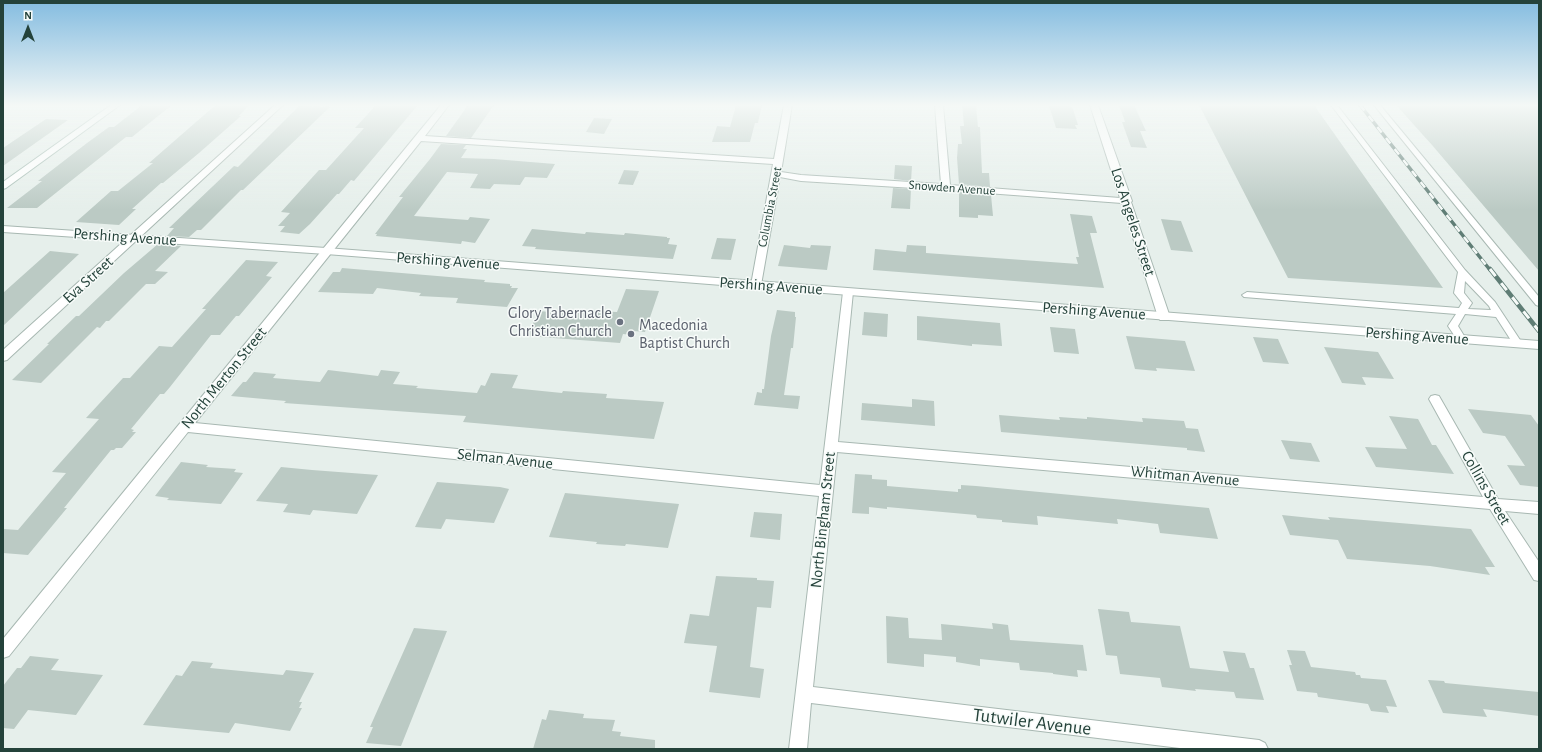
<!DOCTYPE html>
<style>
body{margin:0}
#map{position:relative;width:1542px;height:752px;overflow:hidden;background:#e6efeb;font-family:"Alegreya Sans",sans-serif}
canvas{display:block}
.frame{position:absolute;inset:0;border:4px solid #24423a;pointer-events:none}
.north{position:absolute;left:8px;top:8px;width:40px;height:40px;-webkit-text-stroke:3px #f7fbf9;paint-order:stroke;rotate:0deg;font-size:11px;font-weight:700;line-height:16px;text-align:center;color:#24423a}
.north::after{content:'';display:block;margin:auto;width:14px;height:18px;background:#24423a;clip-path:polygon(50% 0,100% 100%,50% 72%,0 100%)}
</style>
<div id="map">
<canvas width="1542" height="752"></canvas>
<div class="frame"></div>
<div class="north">N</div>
</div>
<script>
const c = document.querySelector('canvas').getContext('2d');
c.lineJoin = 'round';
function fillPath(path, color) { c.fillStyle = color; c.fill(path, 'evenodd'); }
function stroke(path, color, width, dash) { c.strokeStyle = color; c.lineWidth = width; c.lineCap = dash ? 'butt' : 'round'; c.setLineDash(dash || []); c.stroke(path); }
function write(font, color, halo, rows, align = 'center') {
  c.font = font + ' "Alegreya Sans",sans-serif'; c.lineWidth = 3; c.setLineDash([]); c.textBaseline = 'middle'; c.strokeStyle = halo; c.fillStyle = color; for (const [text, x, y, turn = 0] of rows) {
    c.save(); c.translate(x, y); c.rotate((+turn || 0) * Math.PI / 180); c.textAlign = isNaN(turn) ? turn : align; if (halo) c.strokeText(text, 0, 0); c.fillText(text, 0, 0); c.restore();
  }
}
const building = new Path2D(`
 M142,105H172L132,137H126L37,208H7L42,181H38L43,177L87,143L109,127H114Z
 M217,105H249L239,116H241L199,153L163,183H161L132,209H136L119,225L76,222L111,191H118L153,163H149L212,108Z
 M376,105H418L354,181L351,180L339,194H337L310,224L299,234L280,232L285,226H278L290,213L281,212L319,170H326L364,128H355Z
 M468,105H494L471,138L446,136Z
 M736,105H762L758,123H755L750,142H712L717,126L730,127Z
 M962,105H976L978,127H980L982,173H989L990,187L959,184L957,158L958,144H962L960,126H964Z
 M1119,105H1134L1146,131H1140L1147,148L1131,147L1122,122H1125Z
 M1199,105H1314L1443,288L1288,278Z
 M1396,105H1539V271L1432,145Z
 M299,106L330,107L243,190H241L201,230H197L189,237L167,236L174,228H169L234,166L238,167Z
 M1049,106H1070L1073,109L1078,125H1075L1077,129L1056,128Z
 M594,118L612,119L604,134L586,132Z
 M46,119L68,120L3,166V148Z
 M441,144L466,145L463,149H467L461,158L494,159L555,164L547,178L525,177L520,185L494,184L490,189L470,188L478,174L447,172L414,216L468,220L470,217L490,219L475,243L462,241L461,244L376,236L377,234H375L403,197H399L430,159Z
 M895,165L912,166L911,181L894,179Z
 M624,170L639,171L633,185L618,184Z
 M893,188L911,189L910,209L891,208Z
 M959,192L991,195L993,216L978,215V218L959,217Z
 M1070,214L1092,216L1097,233H1090L1104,288L873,270L875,249L906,252L907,245L926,246V253L1078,264L1076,257H1079Z
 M1161,219L1181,221L1193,252L1171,250Z
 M532,229L585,234L586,232L624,235L625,233L667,237V238H670L668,244L677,245L673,259L535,249L536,247L522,246Z
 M717,238L736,239L731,260L711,259Z
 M158,244L181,246L155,271L168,272L155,284H146L109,321H106L100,328L97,327L41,383L12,380L49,344H47L76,316H79L124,273Z
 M784,245L810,248L811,245L831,246L827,270L778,266Z
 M50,251L79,254L3,326V293Z
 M246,260L278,262L266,276L272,277L239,316H236L220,335H211L170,387L164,394H160L131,429L134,430L132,432H136L122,448H116L114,450H111L64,508H67L28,555L3,553V529L18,530L66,473L52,472L99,419L86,418L123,378H130L159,346L172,347L206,309H202Z
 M342,268L485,280L484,282L510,284V286H512L511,288H518L507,307L456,303L458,298L419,296L421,293L377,288L373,294L318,292L333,272H340Z
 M626,289L659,291L645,332L634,331L633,335L623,334L620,343L527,336L539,311L575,314L577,310L617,312Z
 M777,310L795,312V317H796L793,348H791L784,395L800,396L798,409L754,405L757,392L762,393V389H764L771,336Z
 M864,312L888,314L887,337L862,335Z
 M917,316L1000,323L1002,346L972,344V346L917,340Z
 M1050,327L1075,329L1079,354L1054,352Z
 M1126,336L1185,341L1195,371L1156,368L1157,371L1135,369Z
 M1253,337L1278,339L1289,364L1263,362Z
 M1324,347L1378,352L1394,379L1362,377L1366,385L1342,383Z
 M328,370L378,376L381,370L400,372L393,384L418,386L416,388L477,393L481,385L485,386L491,373L518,375L512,388L562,393L563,391L607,394L606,398L664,402L654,439L463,422L466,416L284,403L286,401L231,396L243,382H246L254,372L276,374L273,378L320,382Z
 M912,399L934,401L935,426L861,420L862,403L912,407Z
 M1468,409L1531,415L1539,426V489L1538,487L1520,485L1507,465L1525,466L1505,436L1483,433Z
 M999,415L1060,420L1059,417L1087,419V417L1143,422L1142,418L1184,421L1186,428L1198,429L1205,452L1187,450V448L1001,432Z
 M1389,416L1418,419L1432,445H1436L1454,474L1376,467L1365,447L1407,449Z
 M1281,440L1311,443L1320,462L1290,459Z
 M181,462L208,465L206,467L236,469L234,472L243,473L221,504L167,500L169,498L155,496Z
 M281,467L312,470L378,475L357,514L313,510L310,515L283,512L288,504L256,501Z
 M855,474L872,475V479L887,480V486L958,492V489H961V485L976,486L1209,508L1218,539L1160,533L1158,524L1117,519L1118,524L1037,516L1038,525L1002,522V520L977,518L976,515L887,507V509L869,507V514L852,513Z
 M437,482L500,487L509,489L494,523L446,519L441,529L415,527Z
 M565,493L679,504L668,548L626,544L625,546L596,544L597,542L549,537Z
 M754,512L782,514L780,540L750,537Z
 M1282,515L1330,520L1328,517L1471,529L1495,567H1485L1490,575L1430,566L1347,559L1338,540L1290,535Z
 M716,576L757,578V580L774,581L771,608L757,607L750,667L764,669L760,698L709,692L717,646L684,643L690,614L709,616Z
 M1098,609L1129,612L1131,622L1180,626L1190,668L1229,672L1223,651L1245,653L1250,668H1254L1264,700L1236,698L1234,692L1195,689L1196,691L1162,687L1160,678L1120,674L1117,656L1106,655Z
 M886,616L908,618L909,638L942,640L941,624L993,629L992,623L1008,625L1010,640L1083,645L1087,671L1077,670L1078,677L1053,674V673L1020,670L1019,663L980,659V666L956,662V657L924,654V667L887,663Z
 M414,628L447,631L401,746L366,743L373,727H370Z
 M1287,650L1305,651L1311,667L1355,672L1356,675H1360L1361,678L1386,680L1397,707L1386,706L1389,713L1371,711L1368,704L1318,697L1317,693L1297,691L1289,665H1292Z
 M30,656L59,659L51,670L103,675L76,715L28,710L14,729L3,728V686L17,668H21Z
 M192,661L213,663L210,668L283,675L286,670L314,673L299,702H302L299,708H302L290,731L235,723L229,733L143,725L176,675L182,676Z
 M1428,680L1444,681L1445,683L1539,692V716L1483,709L1487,717L1443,713Z
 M549,710L584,714L583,718L615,720L612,731L621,732L620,736L655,740V749H533L542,719L546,720Z`);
const service = new Path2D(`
 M1331,105H1337L1465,270L1495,302L1522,343L1520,345H1514L1496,317L1465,314L1458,326L1466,339L1461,342L1458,341L1448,326L1456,314L1244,297L1242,295L1247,292L1459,308L1462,303L1454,293L1458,272ZM1465,281L1489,306L1491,310L1468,309L1472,303L1464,293Z
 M1374,105H1380L1539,297V306L1536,305Z`);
const minor = new Path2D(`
 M275,105H283L7,360L3,361V350Z
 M441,105H449L425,136L774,159L784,105H792L781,172L801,175L941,184L935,105H943L950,185L1120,198L1090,105H1098L1132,201L1131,202L1170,317L1168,320H1160L1158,317L1122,203L946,190L801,181L780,177L761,285L756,288L751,285L773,164L421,141L195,423L820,485L843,292L844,290H852L853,292L838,442L1483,497L1429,399L1431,396L1435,395L1439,396L1498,499L1539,502V514L1505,511L1539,562V581L1534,580L1490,509L837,452L813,687L1259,740L1265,743L1268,749H1188L811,703L807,749H789L819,496L188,432L9,656L3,658V639Z`);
const tertiary = new Path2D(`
 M3,226L326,248L1539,341V349L326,254L3,232Z`);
const secondary = new Path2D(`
 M111,105H120L6,188L3,189V182Z`);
const railFar1 = new Path2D(`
 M1360,105L1490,270`);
const rail = new Path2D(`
 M1490,269L1539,331`);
const markers = [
 [620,322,4,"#6b7280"],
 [631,334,4,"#6b7280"]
];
const farStreetnames = [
 ["Snowden Avenue",952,188,4],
 ["Columbia Street",770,207,-79]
];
const streetNames = [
 ["Los Angeles Street",1133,222,72],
 ["Pershing Avenue",125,237,4],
 ["Pershing Avenue",448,261,4],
 ["Eva Street",88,280,-42],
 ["Pershing Avenue",771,286,4],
 ["Pershing Avenue",1094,311,4],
 ["Pershing Avenue",1417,336,4],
 ["North Merton Street",224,378,-51],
 ["Selman Avenue",505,459,6],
 ["Whitman Avenue",1185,476,5],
 ["Collins Street",1486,488,60],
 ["North Bingham Street",823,520,-84]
];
const worshipNames = [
 ["Glory Tabernacle",612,313],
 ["Christian Church",612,331],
 ["Macedonia",639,325,"left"],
 ["Baptist Church",639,343,"left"]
];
const nearStreetnames = [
 ["Tutwiler Avenue",1032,722,7]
];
fillPath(building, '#bbcac4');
stroke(service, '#a8b8b2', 2);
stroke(minor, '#a8b8b2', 2);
stroke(tertiary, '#a8b8b2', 2);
stroke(secondary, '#a4bbb3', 2);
fillPath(service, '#fff');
fillPath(minor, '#fff');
fillPath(tertiary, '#fff');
fillPath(secondary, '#fff');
stroke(railFar1, '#5f7d75', 3.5);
stroke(rail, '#5f7d75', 4.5);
stroke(railFar1, '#f7fbf9', 2.5, [7]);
stroke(rail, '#f7fbf9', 3, [9]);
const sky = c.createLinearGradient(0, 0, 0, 210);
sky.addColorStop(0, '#84bce0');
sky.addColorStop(0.5, '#f4f8f6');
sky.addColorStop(1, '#f4f8f600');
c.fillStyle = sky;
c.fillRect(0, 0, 1542, 210);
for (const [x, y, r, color] of markers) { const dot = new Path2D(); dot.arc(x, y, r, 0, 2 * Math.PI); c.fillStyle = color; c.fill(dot); stroke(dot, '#f7fbf9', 1.5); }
write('13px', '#24423a', '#f7fbf9', farStreetnames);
write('16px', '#24423a', '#f7fbf9', streetNames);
write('16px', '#5b616d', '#f7fbf9', worshipNames, 'right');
write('19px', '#24423a', '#f7fbf9', nearStreetnames);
</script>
